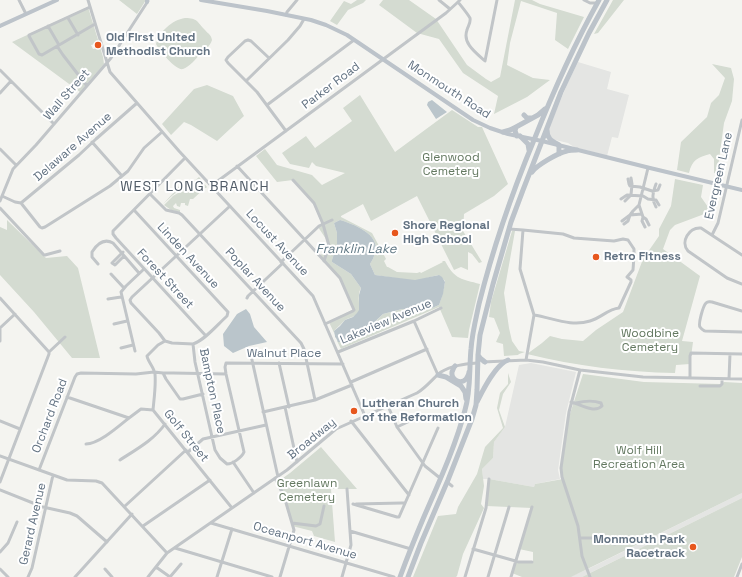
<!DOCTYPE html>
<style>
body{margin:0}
canvas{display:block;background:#f4f4f0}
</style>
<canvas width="742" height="577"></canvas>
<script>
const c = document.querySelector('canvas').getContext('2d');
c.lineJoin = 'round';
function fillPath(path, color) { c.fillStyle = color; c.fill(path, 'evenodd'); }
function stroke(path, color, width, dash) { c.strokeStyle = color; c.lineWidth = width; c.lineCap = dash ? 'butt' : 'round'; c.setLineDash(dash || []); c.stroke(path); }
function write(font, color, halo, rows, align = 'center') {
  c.font = font + ' "Space Grotesk",sans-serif'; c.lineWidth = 4; c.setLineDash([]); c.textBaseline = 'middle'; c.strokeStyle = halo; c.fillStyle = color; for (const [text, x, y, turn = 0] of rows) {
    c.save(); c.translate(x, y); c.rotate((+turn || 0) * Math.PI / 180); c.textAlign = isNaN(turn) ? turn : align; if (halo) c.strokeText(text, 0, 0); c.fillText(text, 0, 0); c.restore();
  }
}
const built = new Path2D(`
 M578,62L611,72L607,89L629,95L618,138L612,137L607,156L574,147L568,143L551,139L548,130L567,85Z
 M531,363L576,372L566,413L558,470L560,479L535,484L534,487L489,479H483L482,469L493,458L494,442L505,427L519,365Z
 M742,493V498L592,572L582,577H570L590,568Z`);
const green = new Path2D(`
 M119,0H146L137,14Z
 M357,0H366L363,3L348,10L337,25L330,21L344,1L351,4Z
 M383,0H409L436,19L467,65L486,79L491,82L500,77L515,0H532L540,4L584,17L568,49L555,40L557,13L521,1L510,43L507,65L533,78L550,80L527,97L494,114L498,96L463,73L439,39L417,33L379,5Z
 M613,0H624L598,33L594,34Z
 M88,7L99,43L91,45L93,49L100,47L103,57L104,64L80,92L12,42Z
 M185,18C198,18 197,22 205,30C208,34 211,34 212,40C210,47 204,50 200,54C196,59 189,67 183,69C176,71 159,50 156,44C160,31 172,20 185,18Z
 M712,64L731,68L734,79L732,101L724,123L717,174L714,173V159L710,154C698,157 692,160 689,173L677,170L681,142L707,117L711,103L719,95L725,78Z
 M207,85L233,96L244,116L217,141L191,125L184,122L171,135L162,124L194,89Z
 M360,95L395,152L452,110L478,127H482L508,184L494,196L464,214L463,231L482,262L479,263L472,254L468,252V270L461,267L454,270L417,196L371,221L363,204L341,216V217L372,233L385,257L386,259L384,261L387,267H388L397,272L417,273L420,272L421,273L443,262L442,261H445C455,280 462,279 480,284L469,330L468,338L452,337L439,307L341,349L337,341L340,342L351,336L367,330L383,314L402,309H430L439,305L442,296L445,283V281L441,277L438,275L415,281L375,275L370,264C372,261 374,257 375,253C381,234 353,224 340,220L334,223L337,233V244L332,260V262L351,274L361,288C360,290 359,292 359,294C358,300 360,306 359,311C356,317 350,317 345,320C344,321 335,330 334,331L335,335L329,322L354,309L342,282L320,256L330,245L318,227L322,224L314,205L293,180L277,182L256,156L265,149L277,165L312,175L322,185L345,173L316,166L312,162L309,168L290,164L282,153L306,136L315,148L352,121L343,108Z
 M199,177L207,187L206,188H205L193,199H190L188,206L185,205V203H181L180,207L177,206L176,203L173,206L174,208L180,210V212L171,210L164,205L173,196L178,193L177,192L173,195L163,204L176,190L178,187L182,185L186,188Z
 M675,179L703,185L701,197L708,207L707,213L675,225L670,230L663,249L700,276L682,341L693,342L690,364L676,365L675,373C625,372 576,366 527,354L542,343L550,336L562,339L583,341L596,330L623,312L643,259L659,236V229L671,206Z
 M7,220L46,258L67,256L78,268L100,358H72L34,312L0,275V227L7,230Z
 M512,231H515L504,293L509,328L512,341L519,351L525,352L519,354L518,355L504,356L503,344L496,342L500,333L494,318L489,317L491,302Z
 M508,373L511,382L503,394L499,410L505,427L494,442L493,458L482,469L484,486L481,504L484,508L463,554L457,576L456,577H413L438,516L456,514L458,507L477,474L485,447L503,428L497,408L500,393L508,384Z
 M583,374L644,382L721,384L724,382L742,383V493L571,577H522L512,573L516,562H533V552L519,549L532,508L486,506L489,479L534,487L535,484L563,479L561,468L567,423Z
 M321,447L357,489H331L335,542L314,536L312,531L292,526L283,497L276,483L290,473Z
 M742,498V557L734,577H582Z`);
const water = new Path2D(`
 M432,100L447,112L436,119L427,105L428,102Z
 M340,220C353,224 381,234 375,253C374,257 372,261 370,264L375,275L415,280L439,275L442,277L445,282L443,294L439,305L430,309H402L383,314L366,330L351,336L340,342H338L336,338L335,337V336L334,331L340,326L345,320L353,317L357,313L359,310V295L361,288L351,274L332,262V260L337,244V233L334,223Z
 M246,309L250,314L254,327L267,342L249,346L233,353L224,346L223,334L237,314Z`);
const minor = new Path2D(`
 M19,0L26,14
 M88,0L110,72L179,151L313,296L365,416
 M439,0L450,9
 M584,0L590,3H597
 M458,2C462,7 467,13 470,18C471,23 468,26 467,30C462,43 476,53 485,61L497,0
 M90,7L29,35V36L39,54L42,55L95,24
 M286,15L287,12L297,0
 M68,18L78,35
 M48,26L59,45
 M57,46L63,55L87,86
 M269,58L251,41L248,40L245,41L228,57L226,60L228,63L257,92L286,131
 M0,70L54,124
 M246,81L288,40L300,26L304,19
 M0,93L11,81
 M267,105L354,40
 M92,142L122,176
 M0,149L16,165
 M185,158L113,231V234L116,238L206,336
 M237,166L340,278L354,310L353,311L325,324
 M648,168L639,205L643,217L646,219L649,225
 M628,179L629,184L630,186L640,187L652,191L658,190L660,185
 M293,180L314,203L323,224L329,246L324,261
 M211,186L446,13L458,2L460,0
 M150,194L166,210L179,213L182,215L301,343L304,349L315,400
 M2,196L15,202L21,203L40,227L42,228L45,227L110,186L128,171L144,148L162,132
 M621,199L627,195L643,196L648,199L656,200L659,205
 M0,201L13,169L36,145L111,58L148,1
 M625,201L631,195L632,184L631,178
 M21,203L79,155L96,139L137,103
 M656,207C651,199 653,192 656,184
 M0,208L44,255H45L60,251
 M134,210L228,312L227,316C217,325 205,340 193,344
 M643,217L642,221L645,227
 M622,221L630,215L633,211L639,205
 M624,224L628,221L630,215L642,214
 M509,229L523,230L520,269L534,315L526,360
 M523,230L563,234L574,238L614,241L623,239L628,240L634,249V256L633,270L627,277L631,280V282L619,308C608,309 601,318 590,321C571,327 553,318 534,315
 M712,235L718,223L742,120
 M123,252L112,263L115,265L124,256
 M742,255L701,228C689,227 680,242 688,251L727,278L742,284
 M281,262L319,226L332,220
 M98,264L92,257V252C97,244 104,238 113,243L139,273
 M111,274L124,288
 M0,298L49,352
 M247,298L248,296L283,263
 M108,299L121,297
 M742,311L712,302C709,302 708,301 706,303C703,306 698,324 700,327C702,330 703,330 705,331L742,332
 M414,321L438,375
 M114,324L127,321
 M0,328L15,314
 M0,329V341
 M193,344L195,362L215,450L220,458L227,464C233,464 242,457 244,452L226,374L225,367L226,363L343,364
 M193,344L172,343L165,341L159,333L131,303L130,300L132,297L230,206
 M121,348L133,345
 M135,351L121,292L126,286L144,269
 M250,351L278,477
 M338,352L414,321L441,308
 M483,362L526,360L543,362L580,370L643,377L742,379
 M279,363L289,407
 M580,370L569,412L561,468L562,477L578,526L582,556L590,577
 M163,373L166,379L180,399H183L203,394
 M690,378V356L691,353L742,354
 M729,379L730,354
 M351,382L427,349
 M700,386H720L722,384V379
 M67,397L129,418L141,409L153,410L232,508
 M571,402C580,404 594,414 602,406L601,403C593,400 584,401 576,403
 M388,406L397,427L425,466L440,478
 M285,407L297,462
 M153,410C154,399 156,386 155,374C154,367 148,362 147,356L158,345L165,341
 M263,412L315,400L352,385
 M0,421L20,429
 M351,421L409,495
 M397,427L412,420
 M86,444C99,444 119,426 129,418
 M188,452L203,439L266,425
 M0,456L67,480L96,481L102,483L167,553
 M120,460C135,450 154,440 165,424
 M233,462L254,493
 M39,470L75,377L77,374L81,373L136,374L154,372L163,373H173L226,374
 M275,478L284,496L294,530L280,577
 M0,482L49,354V352L65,337
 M447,482L452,486
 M0,490L43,507L70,513L77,516L107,542
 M353,504L397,517H399L438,428
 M356,504L402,503H405
 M125,506L186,450
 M211,523L394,577
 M292,523L316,526L320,524L324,506
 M143,526L210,480
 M350,531L411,549
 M580,538H594L615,544
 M175,548L272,577
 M473,549L519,562H532
 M0,552L8,543L17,522
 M156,567L170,577
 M0,569L8,577
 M105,569L112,577
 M28,577L32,568L53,475
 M75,577L132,514
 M148,577L167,553L287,470L336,429L417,393C427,387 433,378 441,372C452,365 466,364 478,363
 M170,577L181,564
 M217,577L232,529
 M342,577L351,545L347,489
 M465,577L486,508L489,479
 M488,577L509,507
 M511,577L532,507
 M737,577L742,564`);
const major = new Path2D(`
 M201,0L267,11L311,20L326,25L347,35L473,120L490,128L508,134L542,141L650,168L742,190
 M147,2V0
 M0,26L57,0`);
const highway = new Path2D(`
 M524,115L527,118H532
 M547,130C547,139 552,141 559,145V154
 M503,132L510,130L516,127
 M517,136L515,131L516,127L538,115L545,109
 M520,136L528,144L529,150
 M532,172C537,165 558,153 567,151C570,150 574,150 577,150
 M478,355L480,358L485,362
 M455,366C454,367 452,372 452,372C451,380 461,385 466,379C467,378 469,374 469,372
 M438,375L446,377L461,386L465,392L466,399
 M477,402C483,390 495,365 508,360
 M400,577C407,558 415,538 423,519C438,484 455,448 465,410C471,390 469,370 471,349C472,334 476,318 479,304C493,248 512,193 534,140C553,92 574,45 599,0
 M408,577L421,543L448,480L472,419L476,405L477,390L478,355L480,335L493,284L511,222L523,190L561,92L589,33L607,0`);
const markers = [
 [98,45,4,"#e7571d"],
 [395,233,4,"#e7571d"],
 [596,257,4,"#e7571d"],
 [354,411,4,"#e7571d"],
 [693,547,4,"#e7571d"]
];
const poiNames = [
 ["Old First United",106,38],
 ["Methodist Church",106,52],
 ["Shore Regional",403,226],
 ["High School",403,240],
 ["Retro Fitness",604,257],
 ["Lutheran Church",362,404],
 ["of the Reformation",362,418],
 ["Monmouth Park",685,540,"right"],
 ["Racetrack",685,554,"right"]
];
const streetNames = [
 ["Parker Road",331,86,-37],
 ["Monmouth Road",449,90,33],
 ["Wall Street",67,95,-49],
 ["Delaware Avenue",73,147,-41],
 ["Evergreen Lane",719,176,-77],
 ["Locust Avenue",277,243,47],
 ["Linden Avenue",188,256,47],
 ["Forest Street",165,279,47],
 ["Poplar Avenue",255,280,47],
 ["Lakeview Avenue",386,322,-23],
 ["Walnut Place",284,354],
 ["Bampton Place",212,391,78],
 ["Orchard Road",50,416,-69],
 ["Golf Street",186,436,51],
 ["Broadway",312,439,-39],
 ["Gerard Avenue",33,524,-77],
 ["Oceanport Avenue",305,541,16]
];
const parkNames = [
 ["Glenwood",451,158],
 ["Cemetery",451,172],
 ["Woodbine",650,334],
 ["Cemetery",650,348],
 ["Wolf Hill",639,451],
 ["Recreation Area",639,465],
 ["Greenlawn",307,484],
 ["Cemetery",307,498]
];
const waterNames = [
 ["Franklin Lake",356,249]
];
const quarterNames = [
 ["WEST LONG BRANCH",195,187]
];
fillPath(built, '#e4e5e3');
fillPath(green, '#d4dbd1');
fillPath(water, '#bac5cb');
stroke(minor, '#c1c5c8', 3);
stroke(major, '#bcc3ca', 4);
stroke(highway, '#bcc3ca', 5);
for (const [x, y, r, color] of markers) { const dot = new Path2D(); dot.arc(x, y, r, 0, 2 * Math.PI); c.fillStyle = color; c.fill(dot); stroke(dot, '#fff', 1.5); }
write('bold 12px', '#627282', '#fff', poiNames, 'left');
write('12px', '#627282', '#fff', streetNames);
write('12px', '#647961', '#fff', parkNames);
write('italic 13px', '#637a86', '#fff', waterNames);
c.letterSpacing = '1px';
write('14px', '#505b67', '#fff', quarterNames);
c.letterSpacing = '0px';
</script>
